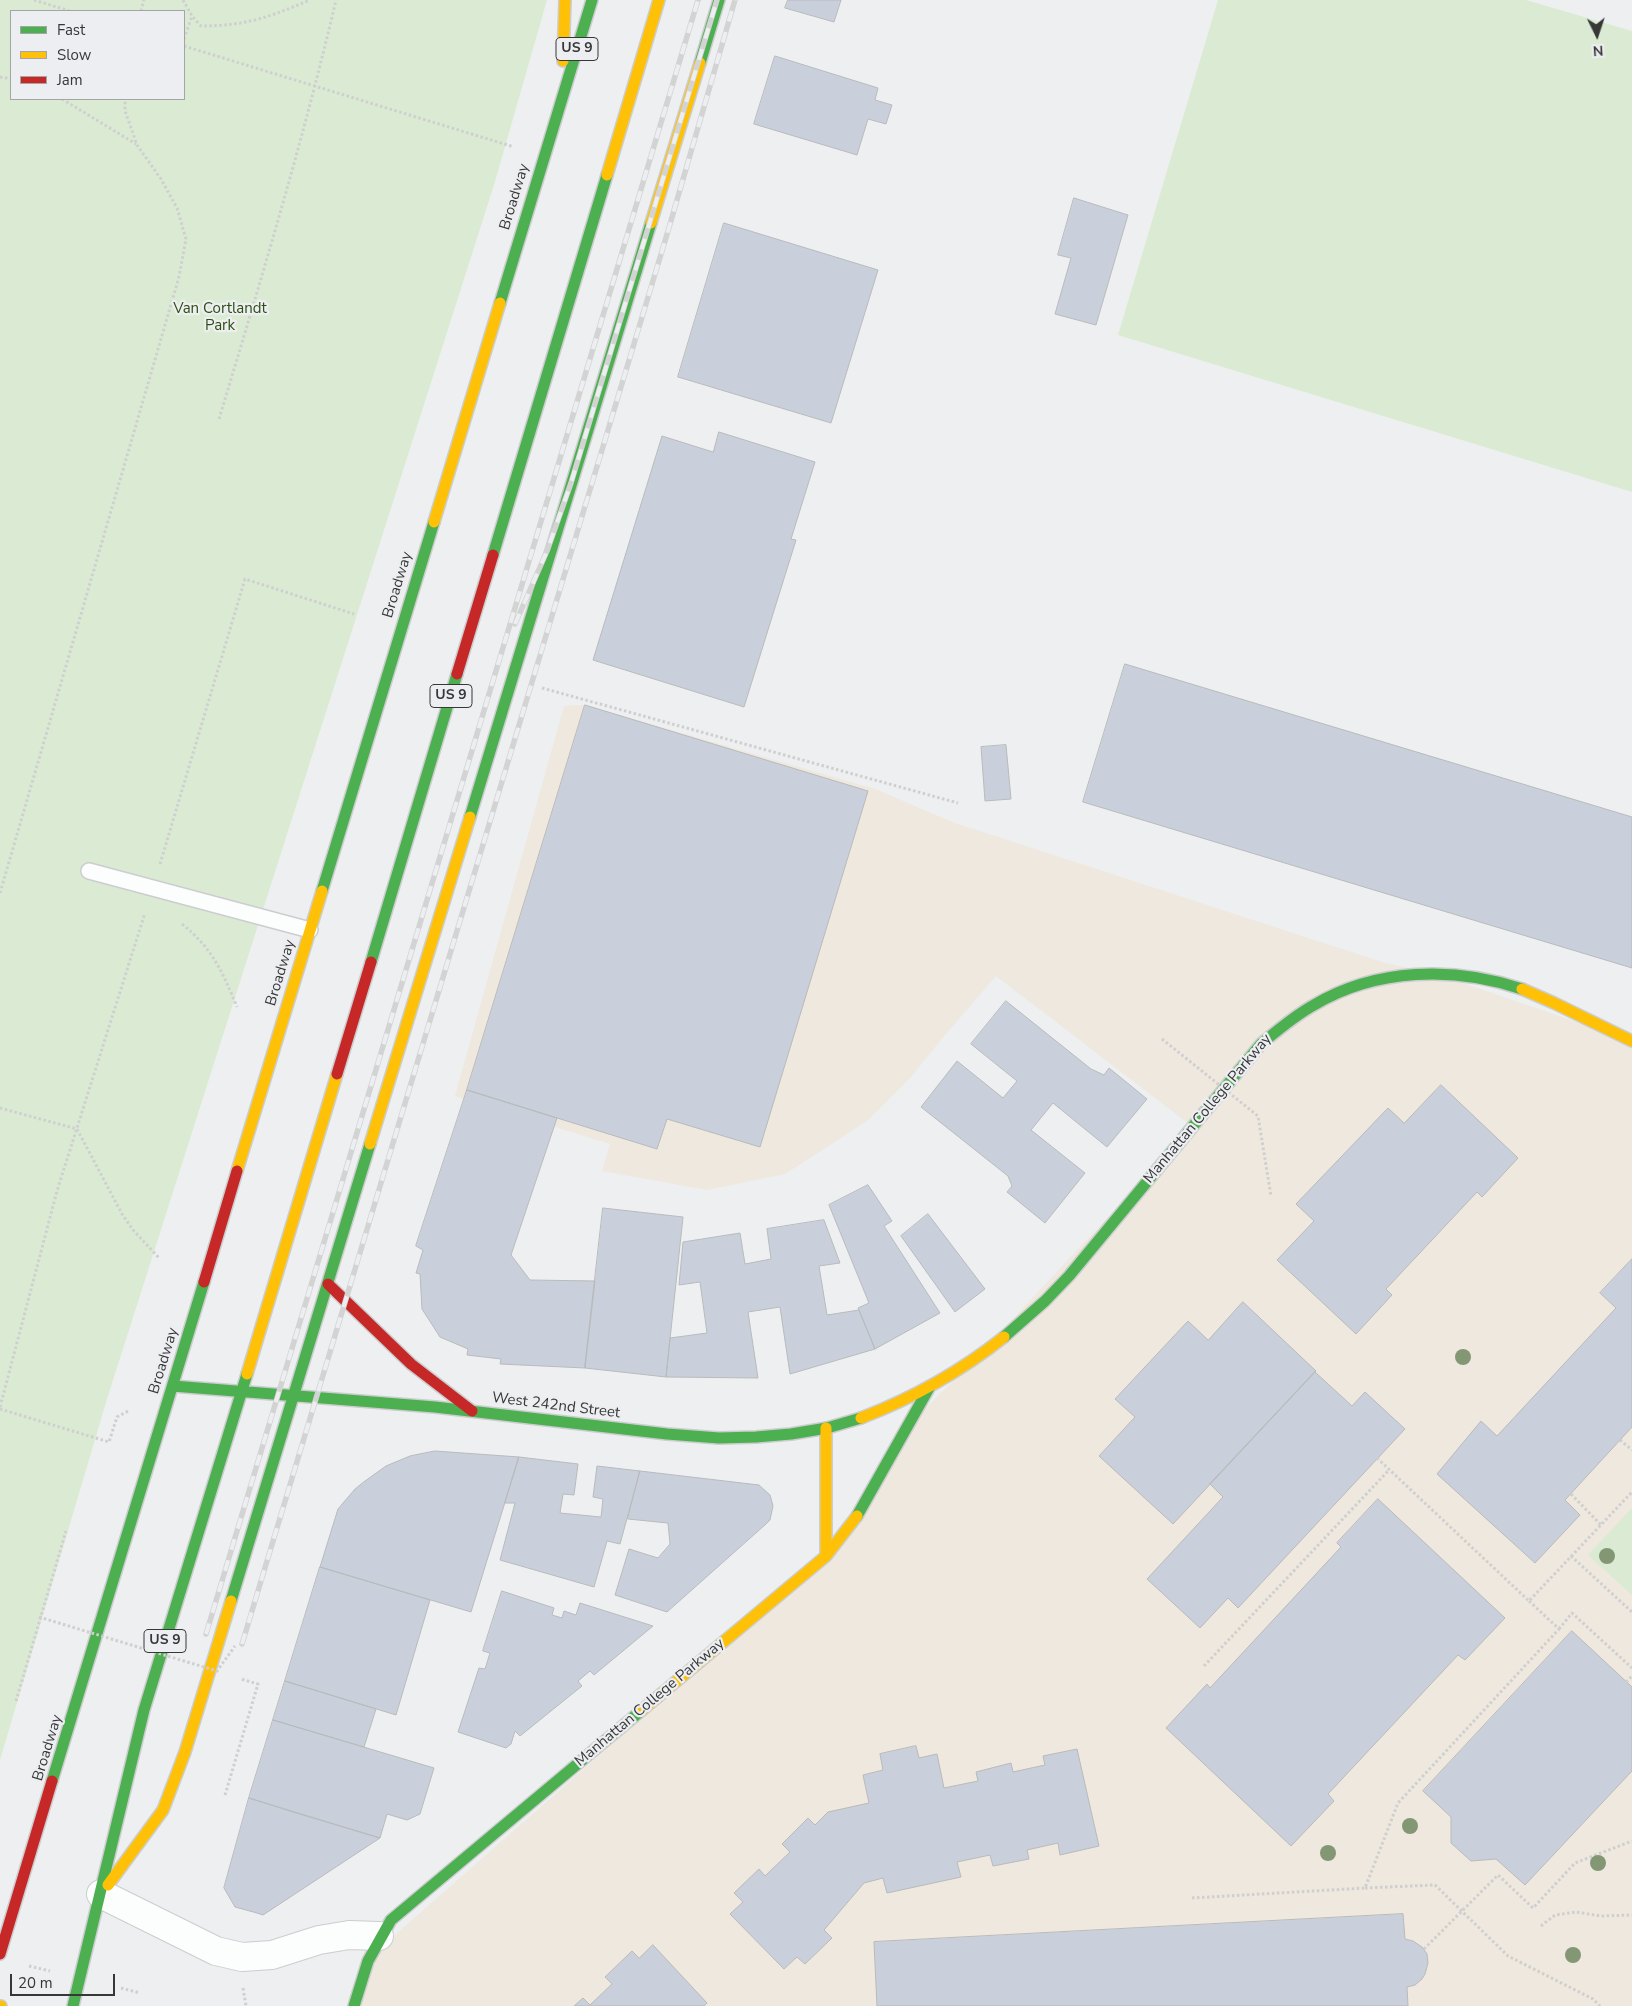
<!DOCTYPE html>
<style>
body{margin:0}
#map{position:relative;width:1632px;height:2006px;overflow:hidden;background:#eeeff0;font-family:"Nunito Sans",sans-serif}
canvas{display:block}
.legend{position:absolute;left:10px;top:10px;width:175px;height:90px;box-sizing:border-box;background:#edeef1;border:1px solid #a4a5a7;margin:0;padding:6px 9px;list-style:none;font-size:15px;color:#373738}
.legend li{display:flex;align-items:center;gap:10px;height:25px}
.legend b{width:25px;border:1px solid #a4a5a7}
.north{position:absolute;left:1572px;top:10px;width:50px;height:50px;-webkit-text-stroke:4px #edeef1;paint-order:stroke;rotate:176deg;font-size:14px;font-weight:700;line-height:20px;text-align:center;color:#373738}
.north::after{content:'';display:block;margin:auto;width:18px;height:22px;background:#373738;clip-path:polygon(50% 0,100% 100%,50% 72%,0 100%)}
.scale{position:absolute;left:10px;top:1974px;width:105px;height:22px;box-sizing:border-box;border:2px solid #373738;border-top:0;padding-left:6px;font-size:15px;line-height:18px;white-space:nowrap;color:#373738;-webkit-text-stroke:4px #edeef1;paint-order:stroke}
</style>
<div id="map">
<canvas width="1632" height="2006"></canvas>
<ul class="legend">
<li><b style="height:6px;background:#4caf50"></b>Fast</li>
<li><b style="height:6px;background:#ffc107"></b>Slow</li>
<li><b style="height:6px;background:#c62828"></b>Jam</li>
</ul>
<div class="north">N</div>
<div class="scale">20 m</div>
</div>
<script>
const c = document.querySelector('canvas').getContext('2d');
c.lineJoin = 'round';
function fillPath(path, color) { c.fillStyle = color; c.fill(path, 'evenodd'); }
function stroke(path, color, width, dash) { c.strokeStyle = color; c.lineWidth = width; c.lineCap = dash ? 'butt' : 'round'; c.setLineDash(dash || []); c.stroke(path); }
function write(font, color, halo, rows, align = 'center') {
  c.font = font + ' "Nunito Sans",sans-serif'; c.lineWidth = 4.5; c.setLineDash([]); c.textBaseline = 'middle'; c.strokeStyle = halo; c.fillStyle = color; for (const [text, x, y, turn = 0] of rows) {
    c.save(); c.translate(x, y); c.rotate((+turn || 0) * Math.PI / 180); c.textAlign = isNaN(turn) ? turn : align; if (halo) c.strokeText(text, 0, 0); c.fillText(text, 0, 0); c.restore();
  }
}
const education = new Path2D(`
 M585,705L875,789L952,822L1385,963L1434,973L1632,1041V2006H354L370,1957L826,1556L907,1427L975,1359L1193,1127L996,976L945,1035L910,1078L867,1121L785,1174L707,1190L602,1171L610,1144L455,1096L564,706Z`);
const green = new Path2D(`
 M0,0H547L494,185L107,1399L0,1760ZM11,11H184V99H11Z
 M1218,0H1526L1632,31V492L1118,335Z
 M1632,1508V1595L1588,1555Z`);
const building = new Path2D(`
 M788,0H841L834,22L785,8Z
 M775,56L878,88L875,100L892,105L886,124L868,119L857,155L754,124Z
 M1074,198L1128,215L1096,325L1055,314L1071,258L1058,255Z
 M724,223L878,270L831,423L678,377Z
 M719,432L815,462L791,539L796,540L744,707L593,660L662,436L713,452Z
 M1125,664L1632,817V968L1083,802Z
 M585,705L868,791L760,1147L667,1119L657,1149L467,1090Z
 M1006,745L1011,799L985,801L981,747Z
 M1006,1001L1091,1069L1104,1075L1109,1068L1147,1099L1107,1147L1053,1103L1031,1130L1085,1173L1045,1223L1007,1192L1012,1186L1008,1176L921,1107L957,1061L1003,1098L1017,1081L971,1044Z
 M1441,1085L1518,1158L1482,1197L1477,1192L1386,1289L1392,1295L1356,1334L1277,1260L1314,1221L1296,1204L1388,1108L1404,1123Z
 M467,1090L557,1118L511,1255L530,1280L595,1281L585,1368L500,1364L501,1359L467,1355L468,1349L440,1337L422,1309L420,1274L416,1273L423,1250L416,1246Z
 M868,1185L892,1221L884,1226L940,1313L875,1349L858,1308L869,1303L829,1205Z
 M603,1208L683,1217L666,1377L585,1368Z
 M928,1214L985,1289L955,1312L901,1236Z
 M824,1220L840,1263L819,1266L827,1315L859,1310L875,1349L790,1374L780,1307L748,1312L758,1378L666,1377L670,1338L707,1333L700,1282L679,1285L683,1242L740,1233L745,1264L771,1259L767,1229Z
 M1632,1259V1427L1565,1500L1580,1515L1535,1563L1437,1474L1481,1421L1497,1436L1616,1308L1600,1293Z
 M1243,1302L1316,1371L1173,1524L1099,1456L1135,1417L1115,1399L1188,1321L1208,1340Z
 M1315,1372L1352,1406L1365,1392L1405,1429L1238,1608L1228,1598L1200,1628L1147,1579L1223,1497L1210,1484Z
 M435,1451L519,1457L471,1612L320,1567L338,1509L355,1489L365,1481L386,1466L410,1456Z
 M519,1457L578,1464L574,1495L563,1494L560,1513L601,1517L603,1499L593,1497L597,1466L640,1471L620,1544L607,1541L594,1587L500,1560L515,1503H505Z
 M640,1471L759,1485L770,1495L773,1506L770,1520L766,1524L667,1612L615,1595L629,1549L658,1558L670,1544L668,1523L628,1519Z
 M1378,1499L1505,1618L1465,1660L1458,1655L1328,1794L1334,1801L1291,1846L1166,1728L1207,1684L1210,1688L1341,1547L1337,1543Z
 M320,1567L430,1600L396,1715L285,1681Z
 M502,1591L554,1608L552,1615L562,1618L564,1611L576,1615L580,1603L653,1626L594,1675L590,1671L578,1681L582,1686L520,1736L515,1731L511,1744L506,1748L458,1732L479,1668L485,1669L490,1653L483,1651Z
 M1572,1631L1632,1687V1771L1525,1885L1496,1859L1471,1861L1451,1843V1817L1423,1791Z
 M285,1681L376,1709L364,1747L273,1720Z
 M273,1720L434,1768L420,1814L407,1820L387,1814L380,1838L249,1798Z
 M916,1746L919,1758L937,1754L944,1788L978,1781L976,1772L1011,1763L1013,1772L1045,1765L1043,1756L1077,1749L1099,1846L1060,1855L1058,1843L1027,1850L1029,1859L993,1866L990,1855L957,1862L961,1877L887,1893L883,1878L864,1883L824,1930L832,1938L805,1964L797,1957L784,1969L730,1914L743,1902L734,1893L759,1869L765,1876L790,1852L782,1844L808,1818L815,1825L828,1812L869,1803L863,1775L883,1770L880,1754Z
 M249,1798L296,1813L380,1838L263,1915L257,1913L235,1907L224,1888Z
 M1403,1914L1405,1939L1413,1941L1422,1947L1427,1954L1428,1963L1425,1974L1422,1979L1415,1985L1407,1987L1408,2006H877L874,1942Z
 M653,1945L707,2003L704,2006H574L583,1998L590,2005L612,1984L605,1977L632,1951L639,1958Z`);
const path = new Path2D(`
 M34,0L70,11
 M183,0L192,16L201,26C245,26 270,17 310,0
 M141,11L144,0
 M184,39L192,16
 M184,46L514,147
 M0,77L11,79
 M62,99L136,144
 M219,419C261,280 303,141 336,0
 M542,688L958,803
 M160,864L245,579L354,614
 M0,893L179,277L186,239L177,208L161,179L137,145L125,111V99
 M182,924C213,949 222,971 237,1007
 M0,1108L77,1129L122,1214L133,1230L160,1259
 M0,1407L57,1191L145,913
 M0,1409L109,1442L117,1417L130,1410
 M1620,1440L1632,1450
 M1377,1458L1529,1601L1632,1492
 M1571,1494L1601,1525
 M1571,1556L1632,1612
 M1559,1629L1572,1613L1632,1668
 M1204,1666L1389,1470
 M1626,1682L1632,1676
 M16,1701L66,1531
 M225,1795L258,1684L241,1679
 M1365,1888L1435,1885L1508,1956L1593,1999L1600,2006
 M1192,1898L1365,1888L1398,1803L1559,1629L1529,1601
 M1541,1926L1555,1915L1576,1912L1601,1916L1632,1915
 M1424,1949L1498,1875L1533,1908L1575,1863L1632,1841
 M29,1966L50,1971
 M121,1988L140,1993
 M243,1988L246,2006`);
const lane = new Path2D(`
 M89,871L310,930`);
const street = new Path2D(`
 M101,1894L216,1951L242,1957L272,1955L319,1940L349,1935L379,1936`);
const fast = new Path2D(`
 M700,63L719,0
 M500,303L592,0
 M493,555L607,175
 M470,817L651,223
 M322,891L434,522
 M371,962L457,674
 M1004,1337L1045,1301L1069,1276L1261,1044C1278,1030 1294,1016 1314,1005C1376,968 1454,966 1522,989
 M173,1386L435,1407L667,1434L719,1438L756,1437L791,1434L827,1428L861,1418
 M857,1516L929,1388
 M231,1601L370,1144
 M52,1781L204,1282
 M73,2006L144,1710L247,1374
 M354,2006L368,1961L391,1920L642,1710`);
const slow = new Path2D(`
 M563,61L565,0
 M607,175L659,0
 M651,223L700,63
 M434,522L500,303
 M1522,989L1554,1003L1632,1041
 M370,1144L470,817
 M237,1171L322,891
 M247,1374L337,1074
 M861,1418C913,1398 960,1372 1004,1337
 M826,1428V1556
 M642,1710L826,1556L857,1516
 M108,1885L163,1810L185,1752L231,1601
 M0,2006H1`);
const jam = new Path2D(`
 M457,674L493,555
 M337,1074L371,962
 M204,1282L237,1171
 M328,1284L411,1364L472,1411
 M0,1954L52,1781`);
const rail = new Path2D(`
 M515,624L547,551L571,483L717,0
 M206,1634L698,0
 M242,1644L668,231L735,0`);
const pathBridge = new Path2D(`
 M1162,1039L1258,1116L1271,1196
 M39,1617L217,1671L235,1646`);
const trees = [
 [1463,1357],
 [1607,1556],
 [1410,1826],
 [1328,1853],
 [1598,1863],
 [1573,1955]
];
const shields = [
 [577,49,42],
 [451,696,42],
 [165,1641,42]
];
const shieldNames = [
 ["US 9",577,49],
 ["US 9",451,696],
 ["US 9",165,1641]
];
const streetNames = [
 ["Broadway",515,197,-73],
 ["Broadway",398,585,-73],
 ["Broadway",281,973,-73],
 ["Manhattan College Parkway",1208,1109,-50],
 ["Broadway",164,1361,-73],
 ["West 242nd Street",556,1406,7],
 ["Manhattan College Parkway",650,1703,-40],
 ["Broadway",48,1748,-73]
];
const parkNames = [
 ["Van Cortlandt",220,309],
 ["Park",220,326]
];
fillPath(education, '#eee8de');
fillPath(green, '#dbebd3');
fillPath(building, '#c9d0db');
stroke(building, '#b9babb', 1);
stroke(lane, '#cccdce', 18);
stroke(street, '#cccdce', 30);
stroke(fast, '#cccdce', 14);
stroke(slow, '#cccdce', 14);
stroke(jam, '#cccdce', 14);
stroke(path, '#cfcfd0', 3, [2.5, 2.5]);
stroke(lane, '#fcfdfd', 15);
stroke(street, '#fcfdfd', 28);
stroke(fast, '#4caf50', 11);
stroke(slow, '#ffc107', 11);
stroke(jam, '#c62828', 11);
stroke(rail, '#d3d3d3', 5.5);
stroke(rail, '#edeef1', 4, [11]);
stroke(pathBridge, '#cfcfd0', 3, [2.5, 2.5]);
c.fillStyle = '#849775';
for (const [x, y] of trees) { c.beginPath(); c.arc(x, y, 8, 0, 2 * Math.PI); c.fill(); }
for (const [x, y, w] of shields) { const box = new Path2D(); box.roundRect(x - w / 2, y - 11.5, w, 23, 4); c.fillStyle = '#edeef1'; c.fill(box); stroke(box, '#373738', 1); }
write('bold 14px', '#373738', null, shieldNames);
write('15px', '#373738', '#edeef1', streetNames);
write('15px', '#2d4f10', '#edeef1', parkNames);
</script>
